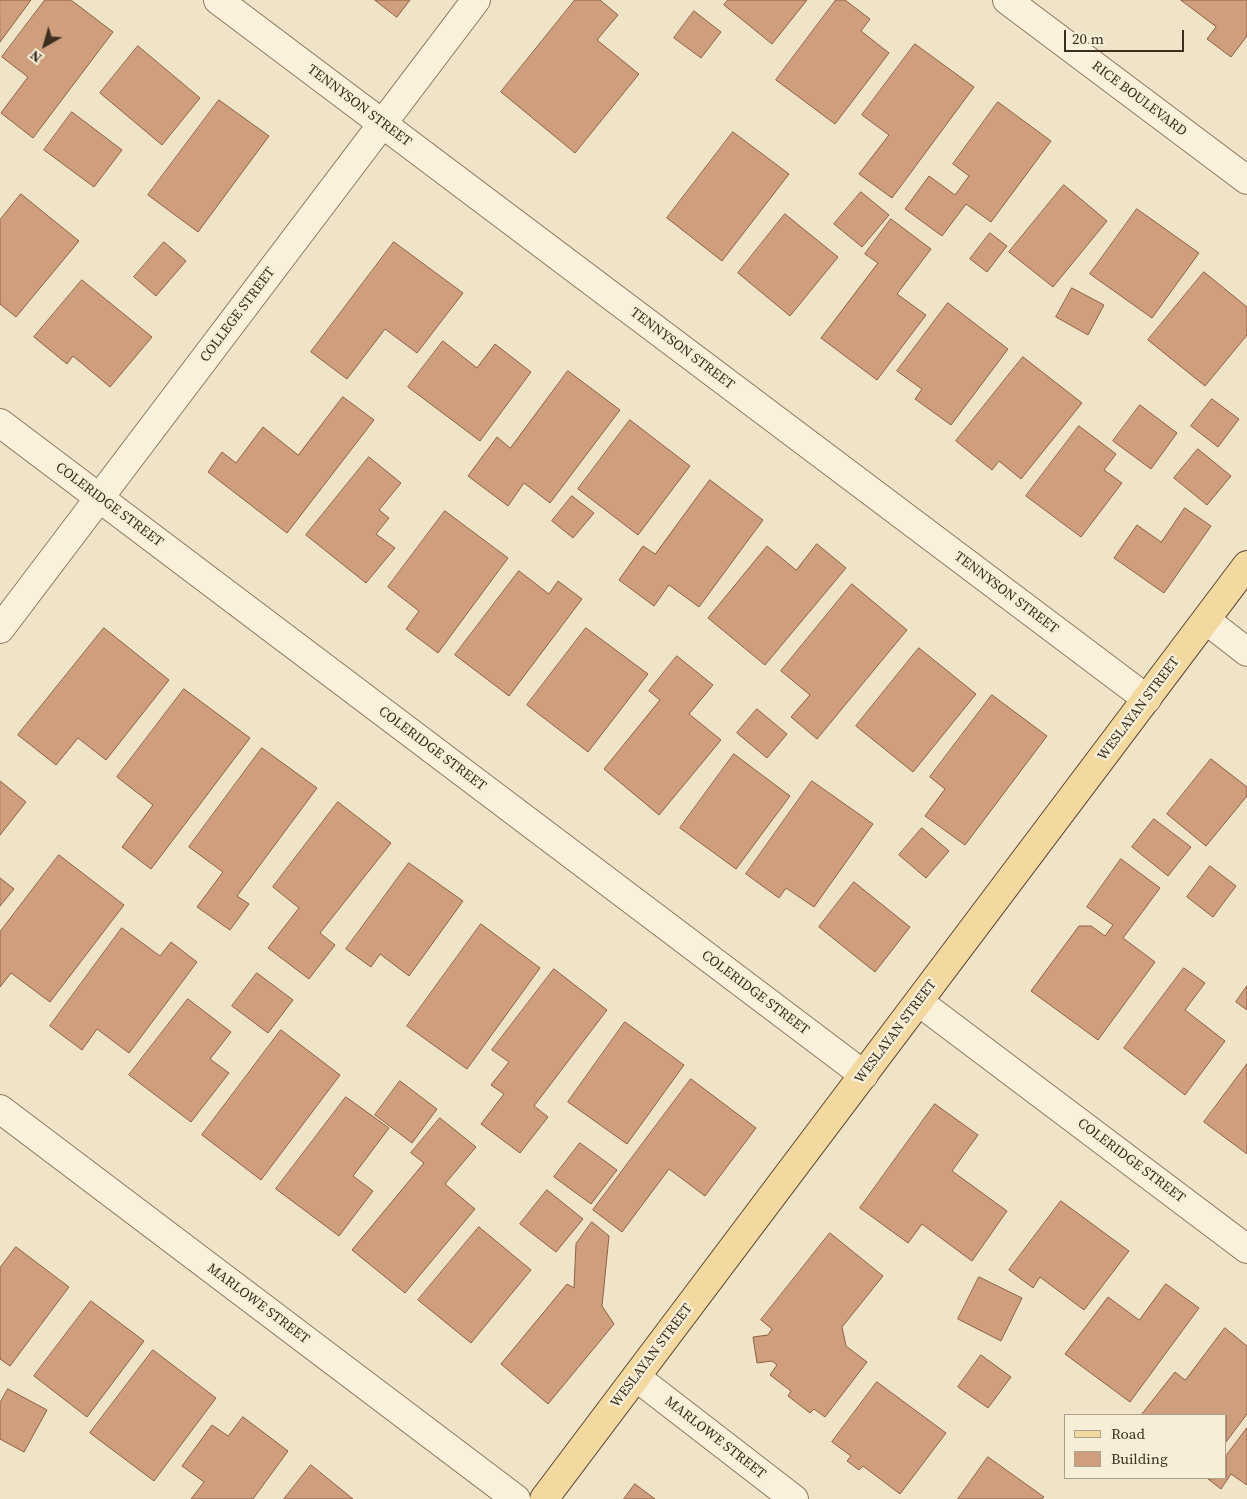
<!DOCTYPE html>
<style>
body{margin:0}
#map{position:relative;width:1247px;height:1499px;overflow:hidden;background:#f0e4c8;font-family:"Source Serif 4",serif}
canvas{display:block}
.legend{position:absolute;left:1064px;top:1414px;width:162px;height:65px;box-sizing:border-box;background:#f7eed8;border:1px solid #ada18e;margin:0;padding:6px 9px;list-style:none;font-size:15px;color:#3d2e20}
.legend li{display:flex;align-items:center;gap:10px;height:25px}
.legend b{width:25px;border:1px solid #ada18e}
.north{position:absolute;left:20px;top:20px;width:50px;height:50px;-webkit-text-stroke:4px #f7eed8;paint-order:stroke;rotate:218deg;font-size:14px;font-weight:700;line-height:20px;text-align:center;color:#3d2e20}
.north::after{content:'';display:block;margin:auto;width:18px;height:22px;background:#3d2e20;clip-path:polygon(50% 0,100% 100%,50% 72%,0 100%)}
.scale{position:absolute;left:1064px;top:30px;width:120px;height:22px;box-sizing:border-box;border:2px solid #3d2e20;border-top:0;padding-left:6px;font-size:15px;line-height:18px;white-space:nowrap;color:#3d2e20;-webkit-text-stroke:4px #f7eed8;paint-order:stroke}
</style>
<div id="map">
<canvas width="1247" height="1499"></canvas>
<ul class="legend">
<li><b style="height:6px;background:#f3d9a0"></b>Road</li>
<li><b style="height:14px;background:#cf9f7d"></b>Building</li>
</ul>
<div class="north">N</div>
<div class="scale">20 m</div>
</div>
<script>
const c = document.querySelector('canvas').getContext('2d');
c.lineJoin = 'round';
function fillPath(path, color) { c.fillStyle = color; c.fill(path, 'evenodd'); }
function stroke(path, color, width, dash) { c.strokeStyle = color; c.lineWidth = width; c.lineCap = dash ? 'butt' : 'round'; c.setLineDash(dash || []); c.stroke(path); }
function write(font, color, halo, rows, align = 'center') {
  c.font = font + ' "Source Serif 4",serif'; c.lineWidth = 5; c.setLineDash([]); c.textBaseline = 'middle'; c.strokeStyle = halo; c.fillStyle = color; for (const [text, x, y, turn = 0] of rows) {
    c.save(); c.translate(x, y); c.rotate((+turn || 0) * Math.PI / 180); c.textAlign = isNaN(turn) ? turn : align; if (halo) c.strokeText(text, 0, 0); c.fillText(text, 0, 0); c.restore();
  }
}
const building = new Path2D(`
 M0,0H31L0,42Z
 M45,0H71L113,32L33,138L1,113L28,77L2,57Z
 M375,0H410L397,17Z
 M575,0H600L618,15L597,40L639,74L575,153L501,92Z
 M728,0H807L772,44L724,5Z
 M836,0H845L870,19L861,31L889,53L835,124L776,80Z
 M1181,0H1247V36L1231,57L1207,39L1216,27Z
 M694,11L721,32L701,58L674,38Z
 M915,44L974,87L892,198L859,174L889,135L862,115Z
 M138,46L200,98L162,145L100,93Z
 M219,100L269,136L198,232L148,195Z
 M998,102L1051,141L991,222L966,204L942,236L905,209L929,176L955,195L969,176L953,164Z
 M72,112L122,150L94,187L44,150Z
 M733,132L789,174L722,261L667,218Z
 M1064,185L1107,221L1053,287L1009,252Z
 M861,192L889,215L862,247L834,224Z
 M21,194L79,241L16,317L0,304V220Z
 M1137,209L1199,253L1152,318L1090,274Z
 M785,214L838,257L790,316L738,273Z
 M891,219L931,249L897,294L926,315L877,380L821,338L878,263L865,254Z
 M990,233L1007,246L987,272L970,259Z
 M164,242L186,261L156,296L134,277Z
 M394,242L463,293L417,353L385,329L347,379L311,352Z
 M1204,272L1247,307V335L1205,386L1148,340Z
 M82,280L152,337L110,387L73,356L67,364L34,337Z
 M1072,288L1104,305L1088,335L1056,317Z
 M948,303L1008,349L951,425L915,399L922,389L897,371Z
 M443,341L477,368L495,344L531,372L480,441L408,387Z
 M1023,357L1082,403L1021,479L999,461L992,470L956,441Z
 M568,371L620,410L550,503L524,483L508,506L468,476L497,437L510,448Z
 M343,397L374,420L287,533L208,472L222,452L236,463L263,427L298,455Z
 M1212,399L1239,419L1218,447L1191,426Z
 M1140,405L1177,433L1151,469L1113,441Z
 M630,420L690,466L638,535L578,489Z
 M1079,426L1116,454L1104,470L1122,483L1081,537L1026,496Z
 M1198,449L1231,476L1207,505L1174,478Z
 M369,457L401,483L379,510L389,518L376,534L395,548L366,583L306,535Z
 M710,480L763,520L699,607L669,585L654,606L619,580L643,546L655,554Z
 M572,496L594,513L573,538L552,521Z
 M1185,508L1211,526L1164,593L1114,558L1137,525L1161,542Z
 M445,511L508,558L438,653L406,629L419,611L388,587Z
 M817,544L846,568L765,665L708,618L767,546L796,570Z
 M519,571L549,594L558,581L582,599L509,696L455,655Z
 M852,584L907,630L817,739L791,717L810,695L781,671Z
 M104,628L169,680L106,760L78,738L56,765L18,735Z
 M586,628L648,674L588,752L527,705Z
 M919,648L976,694L913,772L856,726Z
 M677,656L713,685L689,714L721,740L659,815L604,769L660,700L649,691Z
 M184,689L250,738L151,869L122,847L153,805L117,777Z
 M992,695L1047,736L965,845L925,816L945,789L930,777Z
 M757,709L787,734L767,758L737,733Z
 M262,748L317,788L237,896L249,904L230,930L197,907L223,872L189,847Z
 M734,754L790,796L736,869L680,828Z
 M1211,759L1247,787V796L1206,846L1167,814Z
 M0,781L26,802L0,835Z
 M812,781L873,824L814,907L786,888L779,898L746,874Z
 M338,802L391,843L320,933L335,945L309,979L268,948L299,908L273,887Z
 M1154,819L1191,847L1168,876L1132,847Z
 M922,828L949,851L926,878L899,855Z
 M59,855L124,905L50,1002L11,973L0,987V932Z
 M1121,859L1160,888L1123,938L1155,962L1098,1040L1031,991L1079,926H1091L1105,936L1113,925L1087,907Z
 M409,863L463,901L409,976L380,954L371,967L346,949Z
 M1210,866L1236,886L1213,917L1187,897Z
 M0,878L14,889L0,906Z
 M854,882L910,927L875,972L819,927Z
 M481,924L540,968L467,1069L407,1026Z
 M122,928L160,956L171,942L197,962L129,1053L97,1029L82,1050L50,1026Z
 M1184,968L1205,983L1185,1010L1225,1041L1185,1095L1124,1048Z
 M554,969L607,1010L534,1106L548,1117L520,1153L481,1124L504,1094L491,1085L509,1062L492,1050Z
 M257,973L293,1000L268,1033L232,1006Z
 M1247,986V1010L1236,1002Z
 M188,999L231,1032L210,1059L229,1073L191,1122L129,1075Z
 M625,1022L684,1065L627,1144L568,1102Z
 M281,1030L340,1075L261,1180L202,1135Z
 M1247,1064V1154L1204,1122Z
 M691,1079L756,1128L705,1196L669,1169L622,1232L593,1210Z
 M400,1081L437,1109L412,1143L375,1115Z
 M346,1097L389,1128L353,1176L373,1191L339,1236L276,1189Z
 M935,1104L978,1135L952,1171L1007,1211L972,1261L922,1224L908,1243L860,1208Z
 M440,1118L476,1147L445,1184L475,1209L405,1293L352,1250L424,1163L411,1153Z
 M580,1143L617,1170L591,1204L554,1177Z
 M547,1190L583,1219L556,1252L520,1224Z
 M1061,1201L1129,1251L1084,1310L1040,1277L1033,1288L1009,1270Z
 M592,1222L609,1236L602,1306L614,1324L548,1404L501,1364L567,1284L574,1288L576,1244Z
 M479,1227L531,1270L471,1343L418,1300Z
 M830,1233L883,1276L842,1327L846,1346L867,1362L825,1417L814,1409L810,1413L788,1396L791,1391L770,1375L777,1365L772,1361L757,1363L753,1337L768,1335L772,1329L761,1320Z
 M16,1247L69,1287L10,1366L0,1359V1268Z
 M979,1277L1022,1298L1001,1341L958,1319Z
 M1166,1284L1199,1308L1130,1402L1065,1354L1108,1297L1139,1320Z
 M91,1301L144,1341L87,1417L34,1376Z
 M1225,1328L1247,1346V1414L1226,1442V1415H1141L1175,1372L1185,1380Z
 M153,1350L216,1398L154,1481L90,1433Z
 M981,1355L1011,1377L988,1408L958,1387Z
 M877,1382L946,1433L900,1494L863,1466L859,1470L847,1461L851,1456L832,1442Z
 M8,1389L47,1410L24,1452L0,1439V1403Z
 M243,1417L288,1451L253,1499H191L204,1482L182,1466L212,1425L228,1436Z
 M1247,1428V1485L1231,1474L1221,1489L1208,1479L1226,1478V1456Z
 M988,1457L1044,1497L1042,1499H958Z
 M311,1465L353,1499H284Z
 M635,1484L655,1499H624Z`);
const minor = new Path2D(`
 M218,0L1147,699
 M1007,0L1247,180
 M0,423L864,1075
 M1206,620L1247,652
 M0,629L476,0
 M919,1002L1247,1249
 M0,1109L516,1499
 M636,1377L794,1499`);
const major = new Path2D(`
 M544,1499L1247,565`);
const streetNames = [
 ["RICE BOULEVARD",1139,99,37],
 ["TENNYSON STREET",359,106,37],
 ["COLLEGE STREET",238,315,-53],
 ["TENNYSON STREET",682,349,37],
 ["COLERIDGE STREET",109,505,37],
 ["TENNYSON STREET",1006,593,37],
 ["WESLAYAN STREET",1139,709,-53],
 ["COLERIDGE STREET",432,749,37],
 ["COLERIDGE STREET",755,993,37],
 ["WESLAYAN STREET",896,1032,-53],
 ["COLERIDGE STREET",1131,1161,37],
 ["MARLOWE STREET",258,1304,37],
 ["WESLAYAN STREET",652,1356,-53],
 ["MARLOWE STREET",715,1438,38]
];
fillPath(building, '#cf9f7d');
stroke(building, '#8d5f41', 1);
stroke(minor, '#8d765c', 30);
stroke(major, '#5b4430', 30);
stroke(minor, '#faf1dc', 28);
stroke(major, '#f3d9a0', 28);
write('14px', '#3d2e20', '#f7eed8', streetNames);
</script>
